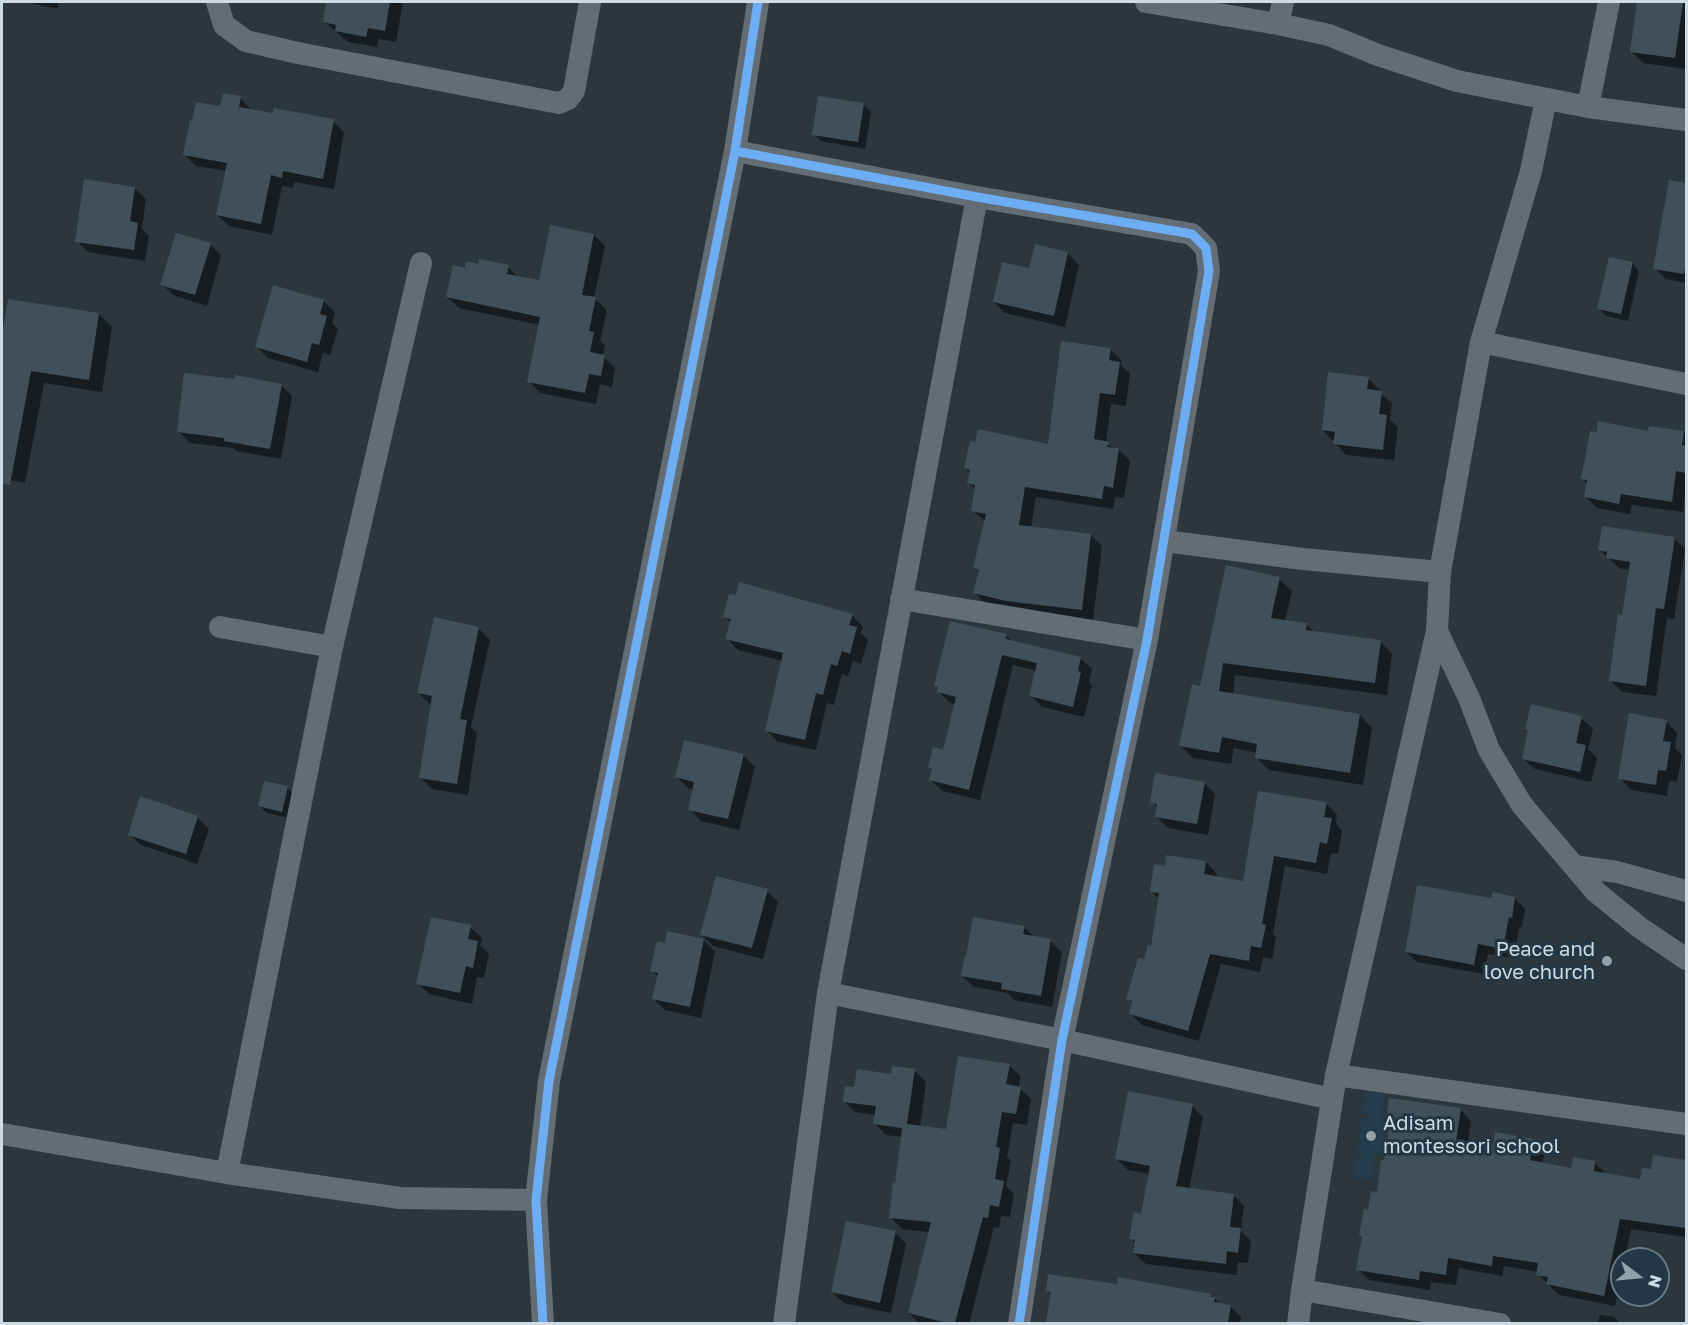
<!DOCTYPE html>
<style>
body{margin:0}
#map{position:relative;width:1688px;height:1325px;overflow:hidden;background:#2b363d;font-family:"Golos Text",sans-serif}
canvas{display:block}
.frame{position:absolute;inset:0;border:3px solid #cedbe4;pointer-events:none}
.north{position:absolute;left:1610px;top:1247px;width:60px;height:60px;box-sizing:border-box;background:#233745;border:2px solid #677985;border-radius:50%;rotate:106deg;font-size:16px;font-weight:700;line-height:24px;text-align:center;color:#cedbe4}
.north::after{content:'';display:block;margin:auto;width:21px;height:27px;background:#95a1aa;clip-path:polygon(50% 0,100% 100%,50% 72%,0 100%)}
</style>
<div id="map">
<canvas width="1688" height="1325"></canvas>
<div class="frame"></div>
<div class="north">N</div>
</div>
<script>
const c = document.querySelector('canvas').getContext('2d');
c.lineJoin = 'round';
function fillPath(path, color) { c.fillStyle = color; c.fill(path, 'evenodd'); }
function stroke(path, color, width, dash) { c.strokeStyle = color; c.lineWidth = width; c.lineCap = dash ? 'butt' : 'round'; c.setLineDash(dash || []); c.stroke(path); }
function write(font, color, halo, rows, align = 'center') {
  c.font = font + ' "Golos Text",sans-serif'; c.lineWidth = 6; c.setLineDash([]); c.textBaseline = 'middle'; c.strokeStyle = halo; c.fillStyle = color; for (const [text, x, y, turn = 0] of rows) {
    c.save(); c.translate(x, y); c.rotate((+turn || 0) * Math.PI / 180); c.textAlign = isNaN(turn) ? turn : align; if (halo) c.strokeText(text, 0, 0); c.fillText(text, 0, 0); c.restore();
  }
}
const built = new Path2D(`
 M1365,1092L1384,1094L1381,1118L1385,1119L1381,1153H1375L1372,1180L1354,1178L1356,1157L1363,1158L1364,1154L1357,1153L1362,1118L1368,1119L1369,1114L1363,1113Z`);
const shadow = new Path2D(`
 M31,2H59L57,9L34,4Z
 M328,2H403L396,42L379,39L377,47L348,42L325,22Z
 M1639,2H1686V69L1643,63L1631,51Z
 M240,98L251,110L333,121L344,132L334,189L294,182L293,188L282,186L272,235L229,226L217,215L227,171L196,166L185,155L222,108Z
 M863,104L871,112L865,149L821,141L814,134Z
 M1670,181L1686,184V283L1666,279L1655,268Z
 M135,188L146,199L142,229L149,236L145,261L88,252L77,241Z
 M594,235L605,246L594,298L607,310L600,341L605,345L603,356L615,368L612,387L600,384L596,404L540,393L529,381L540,325L459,308L447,297L466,269L479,265L508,267L519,278L540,282Z
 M210,244L221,255L207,306L173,295L162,284Z
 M1036,246L1068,254L1079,265L1065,327L1005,313L994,302L1030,270Z
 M1632,263L1639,271L1628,321L1606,316L1598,308Z
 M9,301L99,314L112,327L102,392L44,383L25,483L2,479V394L5,373L2,369V347Z
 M323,301L335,312L332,323L338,329L330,355L323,353L318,372L268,358L257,347Z
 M1110,349L1121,360V365L1130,374L1126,406L1111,404L1106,443L1114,449L1119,450L1130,461L1124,498L1115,497L1113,509L1036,497L1031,528L1091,535L1102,546L1093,620L986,604L975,593L980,572L975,568L986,522L973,511L976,490L969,483L971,473L965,468L1049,446Z
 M1368,378L1380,390L1379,392L1392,403L1390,420L1398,427L1394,460L1346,455L1323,430Z
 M281,385L292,396L281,459L237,451L233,448L190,443L178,431Z
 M1650,427L1686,433V488L1683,512L1632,505L1630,514L1597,508L1586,497L1588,484L1582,478L1598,434L1649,433Z
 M1674,538L1685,549L1674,619L1667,618L1656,696L1622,692L1611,681L1630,570L1619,568L1600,550Z
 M1279,579L1292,591L1285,621L1306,624L1315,633L1380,641L1392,654L1387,695L1235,675L1233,694L1360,715L1372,728L1363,785L1269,770L1257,758V753L1234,748L1231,764L1193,758L1181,746L1201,688Z
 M852,615L863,627L861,633L868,640L861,664L853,661L848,676L842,674L834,705L827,703L816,750L778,742L766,730L783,661L738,650L727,638L731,622L725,617Z
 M479,629L490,640L471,727L477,733L468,795L432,789L421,778L433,704H430L418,693Z
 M1006,635L1013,642L1080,658L1092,669L1089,682L1092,685L1084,717L1042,707L1031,696L1037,671L1013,665L980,800L942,791L931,780L933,772L929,768L944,752L956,704L950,703L938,691L939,689L935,685Z
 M1581,718L1593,729L1588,749L1597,758L1591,782L1535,769L1523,758Z
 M1666,721L1677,733L1675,748L1682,755L1677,782L1669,781L1667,796L1631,790L1620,778Z
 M743,755L755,767L739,830L701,821L690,809L694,790L688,788L677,777Z
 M1204,783L1215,794L1208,835L1168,828L1157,817L1158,808L1152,802Z
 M287,787L294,795L289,818L267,813L260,806Z
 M1326,803L1337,815L1336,824L1342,831L1338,854L1331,853L1327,874L1285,866L1273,934L1276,937L1272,959L1263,957L1260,972L1221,964L1199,1041L1142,1025L1130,1013L1133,1004L1128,998L1153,948L1160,900L1151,891L1166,867L1206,862L1217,874L1216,877L1244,883Z
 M197,817L209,829L197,864L141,845L129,834Z
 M767,891L778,902L763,959L713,946L702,935Z
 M1515,898L1525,909L1522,927H1519L1514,958L1488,954L1484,974L1417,962L1406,952L1493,900Z
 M470,927L482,938L480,945L489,954L484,978L477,977L472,1004L429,994L418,983Z
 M1024,927L1035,938L1050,941L1062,952L1052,1007L1014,1000L1008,993L974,987L962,976Z
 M704,940L715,952L701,1018L665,1010L654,999L659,977L652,971L666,945Z
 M1009,1065L1020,1076L1019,1088L1031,1099L1027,1125L1013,1123L1007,1157L1011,1161L1006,1186L1014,1194L1010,1217L1001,1216L999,1228L994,1227L969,1324H920L909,1313L930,1232L902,1229L890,1217L897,1184L902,1137L886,1135L875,1124L876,1115L855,1112L844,1101L856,1089L892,1076L915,1071L926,1082L920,1127L948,1130Z
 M1192,1106L1203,1117L1189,1190L1233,1195L1244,1206L1241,1231L1251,1241L1248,1263L1238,1262L1237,1275L1146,1264L1134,1253L1136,1244L1131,1238L1142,1215L1150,1174L1128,1170L1116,1158Z
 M1460,1109L1471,1121L1467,1152L1492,1157L1534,1140L1545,1151L1542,1164L1572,1170L1594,1162L1606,1174L1642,1180L1653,1171L1655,1157L1686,1161V1237L1631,1229L1625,1259H1622V1272L1615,1306L1559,1295L1538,1274V1272L1504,1266L1502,1276L1459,1268L1456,1285L1431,1282L1430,1290L1369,1280L1358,1269L1363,1237L1361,1235L1378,1193L1386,1162L1391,1125L1387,1121Z
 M895,1232L906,1244L891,1313L844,1303L832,1292Z
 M1118,1285L1211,1295L1221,1305L1230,1306L1241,1317L1240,1324H1048L1052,1295L1048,1291Z
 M1600,1315L1614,1317L1617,1320V1324H1598Z`);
const building = new Path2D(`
 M326,2H390L385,31L368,28L366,37L335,31L336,25L323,22Z
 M1637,2H1683L1675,58L1630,52Z
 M223,93L241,96L239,107L273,113L274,108L334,119L323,179L283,171L282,178L271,175L261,224L216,215L227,163L183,155L190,120L192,121L196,102L220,106Z
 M818,96L864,103L858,142L812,135Z
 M84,179L135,187L130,221L138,223L134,250L75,242Z
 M1669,180L1686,183V260L1684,274L1653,269Z
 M550,225L594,234L582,295L596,297L589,331L594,332L590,352L605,355L601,376L589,374L585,393L527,382L540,317L446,297L453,265L465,268L466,261L478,264L479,259L509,265L507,274L539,280Z
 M176,233L211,243L195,295L160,285Z
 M1035,244L1068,252L1054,316L993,302L1002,262L1029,268Z
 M1609,257L1633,262L1621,314L1597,309Z
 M273,285L324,300L320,314L327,316L319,345L312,343L307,362L255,347Z
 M8,299L99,313L89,380L31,371L10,485L2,484V337Z
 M1061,341L1111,348L1109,360L1120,362L1115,395L1100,393L1094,439L1109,442L1107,447L1119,448L1113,488L1104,486L1102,499L1025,487L1019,525L1091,534L1082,610L1006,601L973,593L979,570L973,568L986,514L971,511L975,485L967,483L970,470L964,468L970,441L975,442L978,429L1048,444Z
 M1328,372L1369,377L1367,389L1382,391L1379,414L1387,415L1383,450L1333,444L1335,432L1322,430Z
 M184,373L235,379V375L282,384L270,449L224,441V438L177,432Z
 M1598,421L1648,431L1649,426L1684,431L1682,445L1686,446V473L1676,471L1672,502L1621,494L1619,504L1584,497L1587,480L1581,479L1590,431L1597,432Z
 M1602,526L1675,537L1664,609L1656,608L1646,686L1609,681L1618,614L1622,615L1630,562L1606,558L1607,552L1598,550Z
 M1226,565L1280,577L1271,618L1307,623L1306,630L1381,640L1375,683L1223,663L1219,691L1360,714L1350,773L1255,758L1257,744L1222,737L1219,753L1179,746L1192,684L1200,686Z
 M739,582L853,614L849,625L857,627L850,654L842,651L837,666L831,664L823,695L816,693L805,740L765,731L783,653L725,639L731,619L723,617L729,594L736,595Z
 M434,617L479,627L460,719L467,720L457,784L419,778L432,696L417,693Z
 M950,621L1007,634L1006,639L1081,657L1078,671L1081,672L1073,707L1029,696L1037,663L1002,655L969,790L929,780L932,769L928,768L933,747L943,750L956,697L937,692L938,687L934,686Z
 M1531,704L1582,716L1576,743L1586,745L1580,772L1522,759L1528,730L1525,729Z
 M1629,713L1667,720L1663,741L1671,742L1666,771L1658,770L1656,785L1618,779Z
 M684,740L744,754L728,819L688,810L694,782L675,777Z
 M1155,773L1205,782L1197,824L1155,817L1157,804L1150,803Z
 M264,781L288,786L282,812L258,806Z
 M1258,791L1327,802L1324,817L1332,818L1327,844L1320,842L1316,863L1274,856L1262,924L1266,925L1261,948L1251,946L1249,961L1210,954L1188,1031L1129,1014L1132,1001L1126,999L1138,958L1144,959L1148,945L1151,946L1159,893L1150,892L1154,864L1165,866L1166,855L1206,861L1204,874L1243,881Z
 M140,796L198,816L186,854L128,835Z
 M716,876L768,889L752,948L700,935Z
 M1417,885L1491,898L1493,892L1515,897L1512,918L1509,917L1503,949L1478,944L1474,965L1405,952Z
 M431,917L471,925L468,939L478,941L473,968L466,966L460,993L416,984Z
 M973,917L1025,926L1023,934L1051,939L1041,996L1001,989L1002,983L961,976L965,955L966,956Z
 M667,931L704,939L690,1007L652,999L658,973L650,971L657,941L665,943Z
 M958,1056L1010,1064L1006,1084L1021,1087L1016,1114L1002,1112L996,1147L1000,1148L995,1179L1004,1181L999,1207L990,1205L988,1218L983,1217L955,1323H947L908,1313L931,1222L889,1218L893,1182L895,1183L902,1128L873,1124L876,1106L843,1102L845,1086L854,1087L857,1069L891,1074L892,1066L915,1069L907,1124L946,1129Z
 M1128,1091L1193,1104L1176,1186L1234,1194L1230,1227L1241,1228L1238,1253L1227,1251L1226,1264L1133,1253L1135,1240L1129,1239L1134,1212L1141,1214L1150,1166L1115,1159Z
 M1389,1098L1461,1108L1455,1148L1491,1155L1495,1132L1534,1139L1530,1160L1571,1168L1573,1157L1595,1161L1594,1171L1640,1179L1642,1168L1651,1169L1653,1155L1686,1160V1228L1620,1219L1604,1296L1546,1284L1548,1277L1536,1275L1538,1263L1493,1256L1492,1266L1448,1258L1446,1275L1420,1271L1419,1280L1356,1270L1362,1236H1359L1364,1209L1368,1210L1371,1191L1377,1192L1381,1160H1384L1390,1122L1386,1121Z
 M846,1221L896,1231L880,1303L831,1292Z
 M1048,1274L1117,1284L1118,1277L1211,1294V1297H1215L1214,1302L1231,1305L1228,1323H1046L1051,1292L1046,1291Z`);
const street = new Path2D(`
 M217,2L224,25L246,41L298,53L559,103L568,99L574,91L590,2
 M1146,2L1278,24L1329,35L1378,55L1457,81L1588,107L1686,120
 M1278,24L1283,2
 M1588,107L1609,2
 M735,151L977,197L1192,234L1206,248L1209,271L1147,640L1062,1040L1019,1324
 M1481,342L1686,384
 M1165,541L1303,559L1440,572
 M901,599L1147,640
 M220,627L332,647
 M1437,631L1469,698L1489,750L1522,805L1596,892L1639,927L1686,959
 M1574,866L1617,872L1686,891
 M828,993L1062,1040L1332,1099
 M1336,1075L1686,1124
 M2,1134L227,1173L400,1198L536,1200
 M227,1173L332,647L421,263
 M1302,1290L1500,1324
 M543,1324L536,1200L549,1081L735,151L758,2
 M784,1324L828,993L977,197
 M1298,1324L1302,1290L1336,1075L1437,631L1440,572L1481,342L1531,171L1546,99`);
const cycleway = new Path2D(`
 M735,151L977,197L1192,234L1206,248L1209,271L1147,640L1062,1040L1019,1324
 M543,1324L536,1200L549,1081L735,151L758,2`);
const markers = [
 [1607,961,6,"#95a1aa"],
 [1371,1136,6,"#95a1aa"]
];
const poiNames = [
 ["Peace and",1595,950],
 ["love church",1595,973],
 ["Adisam",1383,1124,"left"],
 ["montessori school",1383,1147,"left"]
];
fillPath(built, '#243d4e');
fillPath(shadow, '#0007');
fillPath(building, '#40505b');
stroke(street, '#626d75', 22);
stroke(cycleway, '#6dadf4', 9);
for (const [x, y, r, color] of markers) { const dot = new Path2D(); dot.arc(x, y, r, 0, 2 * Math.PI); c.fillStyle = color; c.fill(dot); stroke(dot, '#233745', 2); }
write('20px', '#cedbe4', '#233745', poiNames, 'right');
</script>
